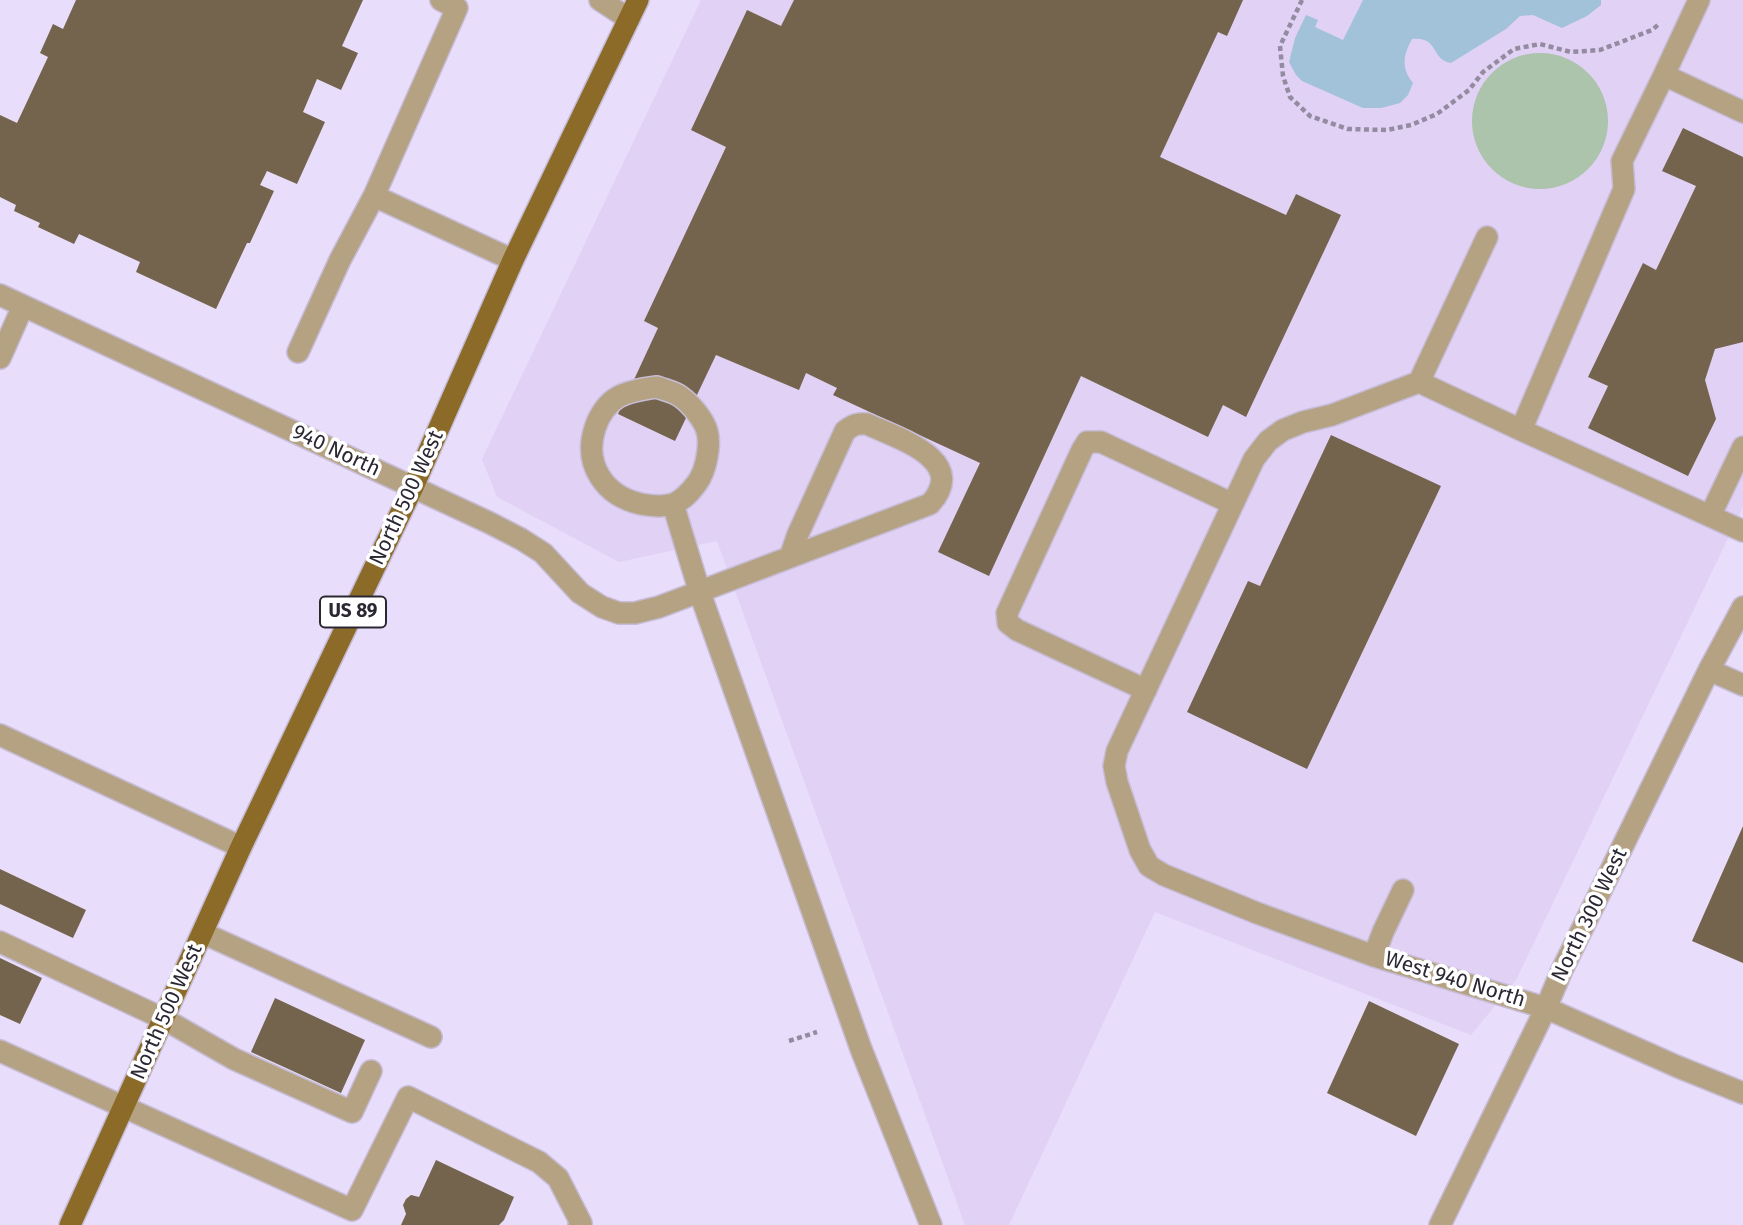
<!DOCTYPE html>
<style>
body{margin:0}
canvas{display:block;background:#e8ddfa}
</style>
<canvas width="1743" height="1225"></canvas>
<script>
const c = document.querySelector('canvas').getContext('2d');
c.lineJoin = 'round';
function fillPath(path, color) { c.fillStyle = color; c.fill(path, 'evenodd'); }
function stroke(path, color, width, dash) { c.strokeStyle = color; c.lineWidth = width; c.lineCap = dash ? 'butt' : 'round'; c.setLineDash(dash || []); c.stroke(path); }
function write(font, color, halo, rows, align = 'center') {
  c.font = font + ' "Fira Sans",sans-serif'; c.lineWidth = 7; c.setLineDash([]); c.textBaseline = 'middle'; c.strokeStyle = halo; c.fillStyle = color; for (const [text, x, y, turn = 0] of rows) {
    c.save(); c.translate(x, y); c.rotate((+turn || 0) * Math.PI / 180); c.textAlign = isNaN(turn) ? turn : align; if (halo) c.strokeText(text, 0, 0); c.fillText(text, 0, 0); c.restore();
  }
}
const built = new Path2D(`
 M701,0H1743V507L1516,980L1471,1035L1155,912L1009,1225H965L717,541L619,562L497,497L482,459Z`);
const green = new Path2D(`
 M1472 121a68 68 0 1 1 136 0a68 68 0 1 1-136 0Z`);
const water = new Path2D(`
 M1363,0H1601V5L1587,16L1562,28L1533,15L1520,16L1506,29L1451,63C1430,59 1439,36 1412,39C1403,55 1401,68 1413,83L1408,95L1400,103L1381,108H1363L1302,81L1296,75L1289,62L1295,38L1306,15L1318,20L1315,27L1343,40Z`);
const building = new Path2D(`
 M76,0H363L342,46L358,53L341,90L317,79L303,112L325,122L297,184L267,171L260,185L274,191L250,243H247L216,309L136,272L140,262L79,234L74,244L38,227L40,223L14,211L16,205L0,197V115L17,123L48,57L40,53L53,24L63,29Z
 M794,0H1243L1227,36L1218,32L1160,157L1286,215L1296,194L1341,215L1246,417L1223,405L1208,437L1081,376L989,576L938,552L980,463L833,395L837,388L806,373L799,390L716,355L675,441L618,414L658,328L644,321L726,147L691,130L747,10L781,26Z
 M1683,128L1743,157V342L1715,349L1705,380L1716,419L1688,476L1588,428L1608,386L1588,377L1643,263L1656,270L1696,186L1662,171Z
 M1331,435L1441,486L1307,769L1187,712L1248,581L1260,586Z
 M1743,826V963L1692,941Z
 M0,869L86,910L73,938L0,904Z
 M0,958L42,978L20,1024L0,1015Z
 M275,998L365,1040L341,1093L251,1052Z
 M1369,1001L1459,1044L1416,1136L1327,1093Z
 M436,1160L514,1197L504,1220L499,1225H401L406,1214L403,1205L406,1199L411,1195L419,1197Z`);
const path = new Path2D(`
 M1302,0L1280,46L1283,76L1290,97L1310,116L1348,129L1387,130L1411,125L1437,114L1469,90L1483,72L1514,49L1540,44L1571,52L1600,50L1652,30L1659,24
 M789,1041L817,1032`);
const minor = new Path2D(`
 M441,0L457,8L374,196L513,260
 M600,0L629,19
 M1699,0L1664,75L1743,112
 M1487,237L1419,382L1521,430L1743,531
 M0,295L490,523L521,539L543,553L580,593L602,607L619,613H635L659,607L930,504C970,460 897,438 867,424C857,423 853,425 845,431L798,534L790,557
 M298,352L340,260L374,196
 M0,358L23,306
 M1419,382L1332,415L1303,422L1283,430L1268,441L1254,459L1117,751L1114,766L1117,782L1140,850L1149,866L1164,875L1257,913L1374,956L1546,1008L1676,1066L1743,1093
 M657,387C664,390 675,392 681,397C691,404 704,420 707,431C711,445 706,471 697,483C691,491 684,500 673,504C663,507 651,506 641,504C605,496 583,465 595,428C606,396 625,391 657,387Z
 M1521,430L1624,189L1622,161L1664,75
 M673,504L700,593L861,1049L931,1225
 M1710,516L1743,447
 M1709,670L1743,685
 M1146,690L1017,630L1008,623L1007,613L1082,450L1087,442H1101L1233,504
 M0,735L241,847
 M203,933L431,1037
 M0,942L164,1019L234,1059L352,1112L371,1071
 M1374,956L1383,932L1403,890
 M0,1051L352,1210L408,1097L539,1162L558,1178L581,1223L579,1225
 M1440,1225L1546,1008L1562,970L1709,670L1743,607`);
const major = new Path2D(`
 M70,1225L241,847L413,487L513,260L638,0`);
const shields = [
 [353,612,66]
];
const shieldNames = [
 ["US 89",353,612]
];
const streetNames = [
 ["940 North",336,451,25],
 ["North 500 West",407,498,-65],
 ["North 300 West",1590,915,-64],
 ["West 940 North",1455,980,17],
 ["North 500 West",167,1012,-66]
];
fillPath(built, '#e0d1f5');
fillPath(green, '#acc3ac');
fillPath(water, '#a1c2d9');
fillPath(building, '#74644d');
stroke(minor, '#c6bcd6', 24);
stroke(major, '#c6bcd6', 24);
stroke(path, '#938ba0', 4.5, [5, 3.5]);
stroke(minor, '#b4a282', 21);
stroke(major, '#8c6b29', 21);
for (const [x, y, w] of shields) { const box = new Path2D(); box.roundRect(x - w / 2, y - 15.5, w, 31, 5); c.fillStyle = '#fff'; c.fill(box); stroke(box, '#2c2833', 2); }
write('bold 19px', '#2c2833', null, shieldNames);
write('21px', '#2c2833', '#fff', streetNames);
</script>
